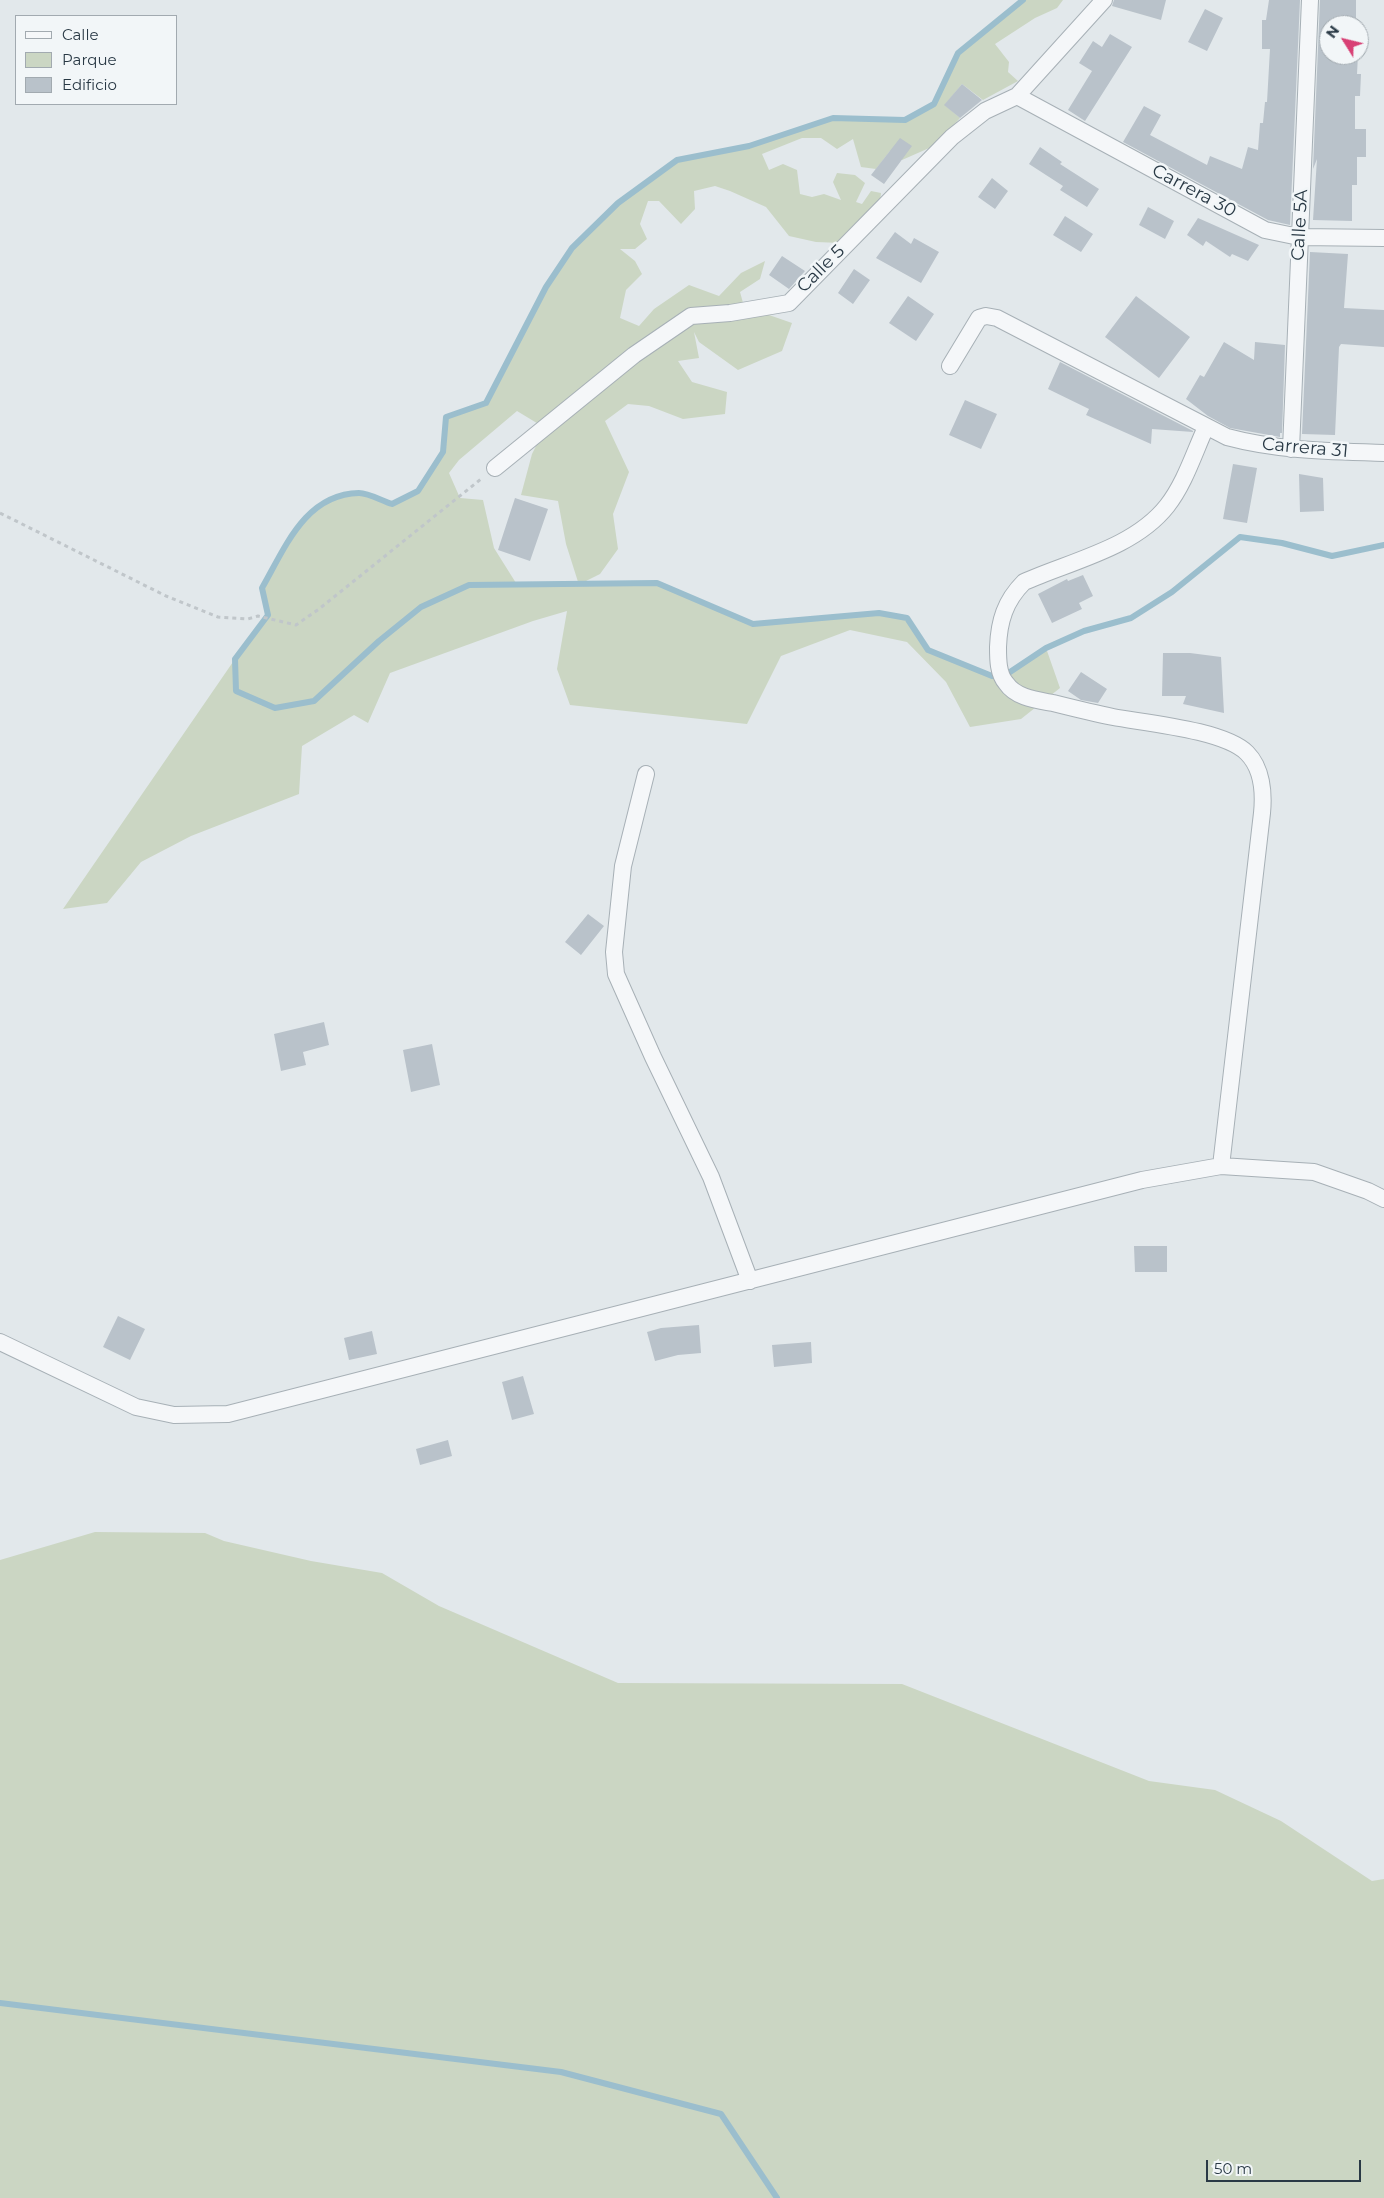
<!DOCTYPE html>
<style>
body{margin:0}
#map{position:relative;width:1384px;height:2198px;overflow:hidden;background:#e2e8eb;font-family:Montserrat,sans-serif}
canvas{display:block}
.legend{position:absolute;left:15px;top:15px;width:162px;height:90px;box-sizing:border-box;background:#f2f6f8;border:1px solid #a2aab0;margin:0;padding:6px 9px;list-style:none;font-size:15px;color:#293945}
.legend li{display:flex;align-items:center;gap:10px;height:25px}
.legend b{width:25px;border:1px solid #a2aab0}
.north{position:absolute;left:1319px;top:15px;width:50px;height:50px;box-sizing:border-box;background:#f2f6f8;border:1px solid #a2aab0;border-radius:50%;rotate:306deg;font-size:14px;font-weight:700;line-height:20px;text-align:center;color:#293945}
.north::after{content:'';display:block;margin:auto;width:18px;height:22px;background:#d84075;clip-path:polygon(50% 0,100% 100%,50% 72%,0 100%)}
.scale{position:absolute;left:1206px;top:2160px;width:155px;height:22px;box-sizing:border-box;border:2px solid #293945;border-top:0;padding-left:6px;font-size:15px;line-height:18px;white-space:nowrap;color:#293945;-webkit-text-stroke:4px #f2f6f8;paint-order:stroke}
</style>
<div id="map">
<canvas width="1384" height="2198"></canvas>
<ul class="legend">
<li><b style="height:6px;background:#f5f7f9"></b>Calle</li>
<li><b style="height:14px;background:#cbd6c3"></b>Parque</li>
<li><b style="height:14px;background:#b9c2ca"></b>Edificio</li>
</ul>
<div class="north">N</div>
<div class="scale">50 m</div>
</div>
<script>
const c = document.querySelector('canvas').getContext('2d');
c.lineJoin = 'round';
function fillPath(path, color) { c.fillStyle = color; c.fill(path, 'evenodd'); }
function stroke(path, color, width, dash) { c.strokeStyle = color; c.lineWidth = width; c.lineCap = dash ? 'butt' : 'round'; c.setLineDash(dash || []); c.stroke(path); }
function write(font, color, halo, rows, align = 'center') {
  c.font = font + ' Montserrat,sans-serif'; c.lineWidth = 5; c.setLineDash([]); c.textBaseline = 'middle'; c.strokeStyle = halo; c.fillStyle = color; for (const [text, x, y, turn = 0] of rows) {
    c.save(); c.translate(x, y); c.rotate((+turn || 0) * Math.PI / 180); c.textAlign = isNaN(turn) ? turn : align; if (halo) c.strokeText(text, 0, 0); c.fillText(text, 0, 0); c.restore();
  }
}
const green = new Path2D(`
 M1023,0H1063L1057,8L1035,18L995,44L1009,62L1008,72L1018,81L983,100L962,84L945,105L960,118L936,145L902,160L890,151L876,169L861,167L853,139L837,149L821,138H802L762,154L769,170L783,164L797,170L800,194L812,197L824,194L841,200L833,182L837,173L855,175L865,183L856,202L862,204L871,191L881,193L880,202L841,243L816,242L789,236L766,207L730,191L715,186L694,191L695,209L681,224L659,201H648L640,224L647,239L635,249H620L635,261L642,274L626,290L620,318L639,326L654,309L689,285L719,296L741,273L765,261L760,279L740,292L745,310L769,315L792,323L782,351L738,370L699,342L694,332L699,358L678,361L692,382L727,392L725,414L683,419L649,406L628,404L605,421L629,472L613,514L618,549L600,574L580,584L657,583L753,624L879,613L907,618L928,650L992,676L1010,672L1046,648L1060,688L1021,719L970,727L946,682L907,642L850,630L781,656L747,724L570,705L557,669L567,611L533,621L390,673L368,723L354,715L302,746L299,794L191,836L141,862L107,903L63,909L235,659L268,616L262,588C285,548 305,494 359,493C369,493 382,501 392,504L418,491L443,452L446,417L486,402L546,287L572,248L618,203L677,160L749,146L833,118L905,120L934,104L958,53ZM517,411L545,428L532,454L521,495L558,501L566,544L579,585L516,583L494,548L483,500L460,498L449,473L459,460Z
 M95,1532L205,1533L224,1541L311,1561L382,1573L439,1606L618,1683L902,1684L1149,1781L1215,1790L1281,1821L1372,1881L1384,1879V2198H0V1560Z`);
const stream = new Path2D(`
 M1010,672L1046,648L1084,631L1131,618L1172,592L1240,537L1282,543L1332,556L1384,545
 M992,676L928,650L907,618L879,613L753,624L657,583L469,585L421,607L379,641L314,701L275,708L236,691L235,659L268,615L262,588C285,548 305,494 359,493C369,493 382,501 392,504L418,491L443,452L446,417L486,403L546,287L572,248L618,203L677,160L749,146L833,118L905,120L934,104L958,53L1023,0
 M0,2003L561,2072L721,2114L777,2198`);
const building = new Path2D(`
 M1114,0H1166L1161,20L1112,6Z
 M1269,0H1300L1290,225L1268,220L1123,142L1144,106L1161,115L1150,135L1207,165L1210,156L1242,169L1248,147L1258,150L1260,123H1263L1265,102H1267L1270,49H1262V20H1266Z
 M1320,0H1356V25H1329V55H1358L1357,74H1361L1360,96H1355V129H1366V157H1357V185H1352V221L1313,220L1317,159L1313,169Z
 M1205,9L1223,18L1207,51L1188,42Z
 M1110,34L1132,47L1085,121L1068,110L1092,71L1079,63L1093,41L1102,47Z
 M962,84L982,100L960,118L944,105Z
 M900,138L912,146L884,184L871,175Z
 M1040,147L1062,162L1060,164L1099,189L1087,207L1060,190L1063,186L1029,164Z
 M992,178L1008,191L995,209L978,197Z
 M1148,207L1174,221L1165,239L1139,225Z
 M1065,216L1093,234L1081,252L1053,235Z
 M1198,218L1259,245L1248,261L1232,254L1230,257L1206,241L1203,246L1187,235Z
 M895,232L911,244L914,238L939,252L921,283L876,258Z
 M1310,252L1348,254L1344,308L1384,310V347L1341,344L1339,347L1335,435L1302,434Z
 M782,256L805,271L789,289L769,275Z
 M854,269L870,280L853,304L838,293Z
 M908,296L934,314L916,341L889,323Z
 M1136,296L1190,337L1159,378L1105,337Z
 M1224,342L1254,360L1255,342L1285,345L1282,433H1280V437L1230,428L1208,416L1186,399L1200,375L1204,377Z
 M1060,362L1193,431V432L1152,429L1151,444L1086,415L1089,409L1048,389Z
 M965,400L997,414L981,449L949,435Z
 M1233,464L1257,468L1247,523L1223,519Z
 M1299,474L1323,478L1324,511L1300,512Z
 M515,498L548,509L530,561L498,550Z
 M1083,575L1093,596L1079,603L1082,609L1052,623L1038,594L1067,579L1068,581Z
 M1163,653H1190L1221,657L1224,713L1183,704L1186,696H1162Z
 M1081,672L1107,689L1098,703L1081,700L1068,691Z
 M588,914L604,926L581,955L565,942Z
 M324,1022L329,1045L303,1052L306,1065L281,1071L274,1034Z
 M432,1044L440,1085L411,1092L403,1050Z
 M1134,1246H1167V1272H1135Z
 M118,1316L145,1329L130,1360L103,1347Z
 M699,1325L701,1353L678,1355L655,1361L647,1332L661,1328Z
 M372,1331L377,1354L349,1360L344,1338Z
 M811,1342L812,1363L774,1367L772,1345Z
 M523,1376L534,1414L512,1420L502,1382Z
 M448,1440L452,1456L420,1465L416,1449Z`);
const path = new Path2D(`
 M0,513L166,596L218,617L248,619L258,616L296,625L319,609L481,479`);
const street = new Path2D(`
 M1017,96L1265,230L1299,237L1384,238
 M950,366L979,318L986,316L997,318L1227,437C1279,451 1331,451 1384,453
 M1206,427C1194,453 1185,483 1167,506C1134,548 1071,561 1024,582C1005,601 999,621 998,647C998,659 998,674 1006,683C1016,698 1037,700 1053,703C1073,708 1093,713 1113,717C1145,723 1224,730 1247,753C1262,768 1264,793 1262,813L1221,1166
 M1291,449L1310,0
 M495,468L634,355L691,316L730,313L789,303L952,137L985,111L1017,96L1104,0
 M646,774L623,866L614,952L616,974L653,1057L711,1177L750,1281
 M0,1342L136,1407L174,1415L228,1414L1142,1180L1221,1166L1314,1172L1368,1191L1384,1199`);
const streetNames = [
 ["Carrera 30",1194,191,28],
 ["Calle 5A",1300,225,-87],
 ["Calle 5",821,269,-45],
 ["Carrera 31",1305,448,5]
];
fillPath(green, '#cbd6c3');
stroke(stream, '#9bbecd', 6);
fillPath(building, '#b9c2ca');
stroke(street, '#a7b0b6', 18);
stroke(path, '#c0c6ca', 3, [4, 4]);
stroke(street, '#f5f7f9', 16);
write('18px', '#293945', '#f2f6f8', streetNames);
</script>
